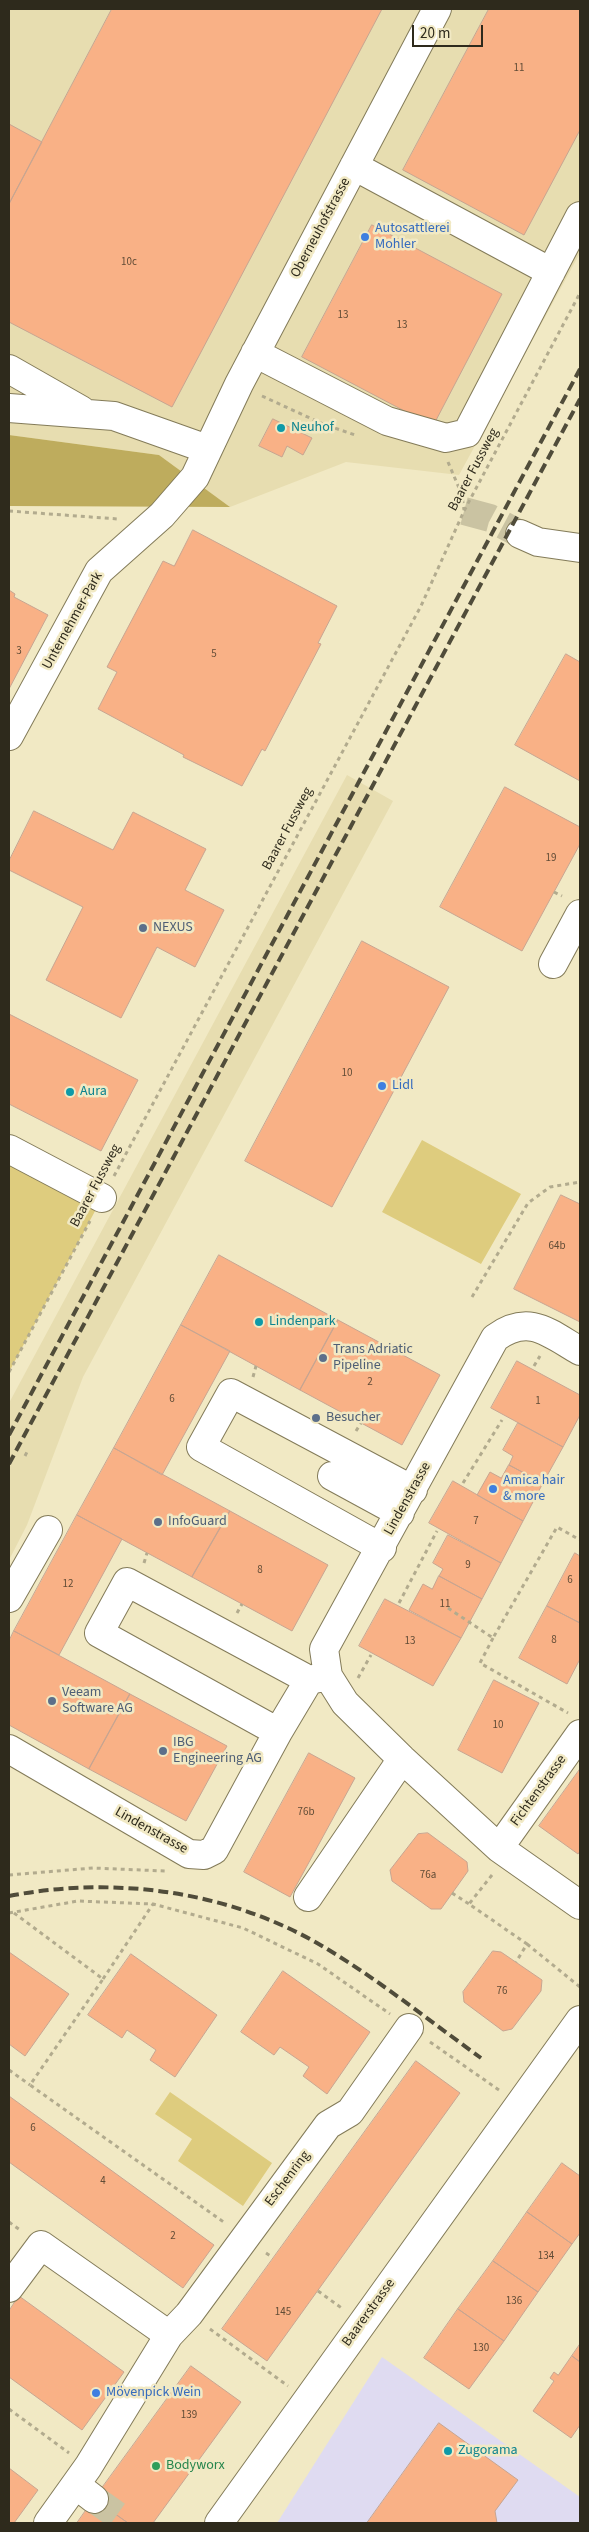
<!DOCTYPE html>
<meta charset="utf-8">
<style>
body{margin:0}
#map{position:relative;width:589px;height:2532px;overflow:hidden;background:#f1e9c4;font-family:"Source Sans 3",sans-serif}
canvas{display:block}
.frame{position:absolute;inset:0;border:10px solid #2e2a1c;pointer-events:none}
.scale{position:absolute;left:412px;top:25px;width:71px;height:22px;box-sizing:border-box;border:2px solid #2e2a1c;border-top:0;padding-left:6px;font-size:15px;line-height:18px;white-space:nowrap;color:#2e2a1c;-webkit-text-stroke:4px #f1e9c4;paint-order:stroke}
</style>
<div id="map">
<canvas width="589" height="2532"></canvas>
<div class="frame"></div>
<div class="scale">20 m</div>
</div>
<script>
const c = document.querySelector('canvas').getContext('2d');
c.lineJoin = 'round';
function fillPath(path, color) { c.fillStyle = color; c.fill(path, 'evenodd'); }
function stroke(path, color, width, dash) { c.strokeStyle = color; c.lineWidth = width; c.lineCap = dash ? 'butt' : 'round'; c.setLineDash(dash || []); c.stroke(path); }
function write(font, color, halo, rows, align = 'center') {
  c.font = font + ' "Source Sans 3",sans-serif'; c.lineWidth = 5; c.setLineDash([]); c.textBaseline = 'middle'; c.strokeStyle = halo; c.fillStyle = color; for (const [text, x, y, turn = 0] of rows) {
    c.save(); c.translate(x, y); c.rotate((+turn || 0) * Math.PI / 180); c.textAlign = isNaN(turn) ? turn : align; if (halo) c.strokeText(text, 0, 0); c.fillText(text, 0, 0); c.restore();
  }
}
const built = new Path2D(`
 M9,9H580V253L459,475L346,462L230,507L159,455L9,435Z
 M347,775L393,801L83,1377L27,1525L9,1560V1403Z`);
const industrial = new Path2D(`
 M382,2357L580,2497V2523H277Z`);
const green = new Path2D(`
 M422,1140L521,1194L481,1264L382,1212Z
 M9,1150L102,1198L9,1372Z
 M170,2092L272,2163L243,2206L178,2161L192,2139L155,2114Z`);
const forest = new Path2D(`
 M9,435L159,455L230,507L9,506Z`);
const building = new Path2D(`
 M112,9H382L172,407L9,322V204Z
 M489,9H580V130L524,235L403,170Z
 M9,124L42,142L9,204Z
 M372,225L502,294L433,426L302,357Z
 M273,419L312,438L303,455L287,446L282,457L259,446Z
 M193,530L337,606L318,643L321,644L265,751L262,749L242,786L183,757L184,755L98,709L117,672L107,667L163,561L174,566Z
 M9,590L15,594L14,597L48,615L9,689Z
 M566,654L580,662V781L515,745Z
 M505,787L580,827V844L522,951L440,907Z
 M34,811L113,850L133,812L206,849L185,890L224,910L195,967L157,947L121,1018L46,980L83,907L9,870V861Z
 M362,941L449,987L332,1207L245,1161Z
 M9,1014L138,1080L101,1151L9,1104Z
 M561,1195L580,1204V1322L514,1289Z
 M219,1255L338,1320L300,1390L181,1325Z
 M338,1320L440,1375L402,1445L300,1390Z
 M181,1325L230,1351L162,1475L114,1448Z
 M517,1361L580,1395V1415L563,1447L491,1408Z
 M518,1423L563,1447L543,1483L509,1465L513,1456L503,1450Z
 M114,1448L230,1511L192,1577L77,1515Z
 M509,1465L543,1483L523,1521L477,1495L490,1472L501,1478Z
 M453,1481L523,1521L501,1563L429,1523Z
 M230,1511L328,1565L292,1631L192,1577Z
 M77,1515L122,1539L59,1655L14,1631Z
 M448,1535L501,1563L482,1599L439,1576L443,1569L433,1563Z
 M575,1553L580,1556V1623L547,1606Z
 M439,1576L482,1599L461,1638L409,1610L423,1584L432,1589Z
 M385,1599L461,1638L433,1686L359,1646Z
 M547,1606L580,1623V1659L567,1684L519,1658Z
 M14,1631L130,1694L89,1769L9,1725V1641Z
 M494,1680L539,1703L502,1773L458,1750Z
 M130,1694L227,1746L186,1821L89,1769Z
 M309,1753L355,1778L290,1897L244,1872Z
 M580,1769V1851L578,1854L539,1826Z
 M428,1833L467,1862L468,1871L441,1909H431L392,1881L390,1870L418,1834Z
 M493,1951L501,1952L542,1980L541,1991L512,2029L503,2031L464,2002L463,1992Z
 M9,1952L69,1994L25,2056L9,2044Z
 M131,1954L217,2015L175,2077L150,2060L156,2050L127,2030L122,2038L88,2015Z
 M283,1971L370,2032L327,2094L303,2076L309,2067L280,2047L274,2055L241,2032Z
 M416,2061L460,2093L267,2361L222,2329Z
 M9,2096L214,2245L183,2288L9,2162Z
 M562,2163L580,2176V2233L572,2244L527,2212Z
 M527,2212L572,2244L538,2292L493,2261Z
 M493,2261L538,2292L504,2341L458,2309Z
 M19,2296L124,2372L82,2430L9,2377V2311Z
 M458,2309L504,2341L469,2389L424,2358Z
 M580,2344V2362L572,2356Z
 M572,2356L580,2362V2425L571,2438L533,2411L554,2381L550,2378L554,2372L558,2375Z
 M191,2366L241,2402L153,2523H128L94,2499Z
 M439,2423L518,2480L495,2511L497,2523H367Z
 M9,2468L38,2490L14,2523H9Z
 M94,2499L128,2523H77Z`);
const minorTunnel = new Path2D(`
 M464,511L490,518L520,534
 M94,2499L128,2523`);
const path = new Path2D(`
 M262,396L323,424L355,435
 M448,462L462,495L464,510
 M9,511L118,519
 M554,892L562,896
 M114,1176L421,606L464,511L580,293
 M472,1297L528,1203L550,1187L580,1182
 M534,1366L540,1356
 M9,1372L90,1221
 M253,1377L256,1366
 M356,1431L361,1423
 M25,1456L27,1452
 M463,1483L502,1420
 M144,1563L147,1553
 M399,1603L437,1531
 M448,1608L493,1638L557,1527L580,1540
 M237,1613L242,1604
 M493,1638L480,1663L568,1713
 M358,1678L371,1655
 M9,1875L93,1868L165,1871
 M492,1875L469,1904L527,1944L516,1962
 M452,1893L469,1904
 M9,1913L78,1901L153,1904L243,1928L318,1964L390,2014
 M14,1913L103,1979L30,2085L225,2223
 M527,1944L580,1987
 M103,1979L153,1904
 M430,2042L499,2090
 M9,2070L30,2085
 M9,2222L20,2230
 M266,2253L272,2257
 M318,2291L343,2309
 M210,2329L288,2386
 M9,2409L69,2453`);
const minor = new Path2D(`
 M354,166L551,272
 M255,353L387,421L446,438L467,433L580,216
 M9,369L81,410
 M9,408L114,416L207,449
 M520,534L538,542L580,548
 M9,736L99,571L162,515L195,477L239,384L437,9
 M553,964L580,914
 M9,1149L102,1198
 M332,1476L400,1513
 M382,1548L201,1447L231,1393L413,1490
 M9,1598L48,1530
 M328,1676L324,1649L495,1338C529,1313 549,1333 580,1351
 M278,1732L99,1633L127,1582L309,1680
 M9,1749L189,1854L204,1855L214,1850L278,1732L309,1680L328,1676L345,1703L402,1759L499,1848L580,1905
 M499,1848L580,1734
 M308,1897L402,1759
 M9,2288L41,2245L169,2335
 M76,2485L94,2499
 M48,2523L88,2467L169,2335L189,2314L328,2125L350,2112L409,2028`);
const major = new Path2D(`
 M219,2523L580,2020`);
const rail = new Path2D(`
 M9,1435L580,369
 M9,1464L580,399
 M9,1896C113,1876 224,1890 317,1943C374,1976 427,2019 481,2058`);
const markers = [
 [365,237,5,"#3f7fe0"],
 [281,428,5,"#0f9aa8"],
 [143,928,5,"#5c6f8a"],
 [382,1086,5,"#3f7fe0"],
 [70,1092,5,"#0f9aa8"],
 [259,1322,5,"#0f9aa8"],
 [323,1358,5,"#5c6f8a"],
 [316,1418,5,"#5c6f8a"],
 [493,1489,5,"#3f7fe0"],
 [158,1522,5,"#5c6f8a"],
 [52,1701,5,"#5c6f8a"],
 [163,1751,5,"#5c6f8a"],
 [96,2393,5,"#3f7fe0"],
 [448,2451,5,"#0f9aa8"],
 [156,2466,5,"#2e9e5b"]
];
const numberNames = [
 ["11",519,69],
 ["10c",129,263],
 ["13",343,316],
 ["13",402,326],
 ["3",19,652],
 ["5",214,655],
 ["19",551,859],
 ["10",347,1074],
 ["64b",557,1247],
 ["2",370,1383],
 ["6",172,1400],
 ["1",538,1402],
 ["7",476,1522],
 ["9",468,1566],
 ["8",260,1571],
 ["6",570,1581],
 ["12",68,1585],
 ["11",445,1605],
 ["8",554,1641],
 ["13",410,1642],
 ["10",498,1726],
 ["76b",306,1813],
 ["76a",428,1876],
 ["76",502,1992],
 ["6",33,2129],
 ["4",103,2182],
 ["2",173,2237],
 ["134",546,2257],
 ["136",514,2302],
 ["145",283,2313],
 ["130",481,2349],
 ["139",189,2416]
];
const streetNames = [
 ["Oberneuhofstrasse",321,228,-62],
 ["Baarer Fussweg",474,470,-62],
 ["Unternehmer-Park",73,621,-61],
 ["Baarer Fussweg",288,829,-62],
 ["Baarer Fussweg",96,1186,-62],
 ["Lindenstrasse",408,1499,-61],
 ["Fichtenstrasse",539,1791,-54],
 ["Lindenstrasse",151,1831,29],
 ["Eschenring",288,2179,-53],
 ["Baarerstrasse",369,2313,-54]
];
const shopNames = [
 ["Autosattlerei",375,229],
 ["Mohler",375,245],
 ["Lidl",392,1086],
 ["Amica hair",503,1481],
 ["& more",503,1497],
 ["Mövenpick Wein",106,2393]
];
const cultureNames = [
 ["Neuhof",291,428],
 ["Aura",80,1092],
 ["Lindenpark",269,1322],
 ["Zugorama",458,2451]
];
const serviceNames = [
 ["NEXUS",153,928],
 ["Trans Adriatic",333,1350],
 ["Pipeline",333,1366],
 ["Besucher",326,1418],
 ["InfoGuard",168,1522],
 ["Veeam",62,1693],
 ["Software AG",62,1709],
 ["IBG",173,1743],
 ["Engineering AG",173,1759]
];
const leisureNames = [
 ["Bodyworx",166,2466]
];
fillPath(built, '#e7ddb0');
fillPath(industrial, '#dfdbf1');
fillPath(green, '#decc7e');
fillPath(forest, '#beac5d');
fillPath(building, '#f9b186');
stroke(building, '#c7a591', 1);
stroke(minorTunnel, '#cac3a2', 28, [28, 14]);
stroke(minor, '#837b59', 30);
stroke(major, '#837b59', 30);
stroke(path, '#b2ab8e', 3, [4, 4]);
stroke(minor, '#fff', 28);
stroke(major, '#fff', 28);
stroke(rail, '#504c3a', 4, [10, 5]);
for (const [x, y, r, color] of markers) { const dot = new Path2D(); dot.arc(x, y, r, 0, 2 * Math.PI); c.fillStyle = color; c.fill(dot); stroke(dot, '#f1e9c4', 2); }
write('11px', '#614c36', null, numberNames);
write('14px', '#2e2a1c', '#f1e9c4', streetNames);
write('14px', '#366cbe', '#f1e9c4', shopNames, 'left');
write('14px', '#0d838f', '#f1e9c4', cultureNames, 'left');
write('14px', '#4e5e75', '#f1e9c4', serviceNames, 'left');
write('14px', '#27864d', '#f1e9c4', leisureNames, 'left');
</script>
